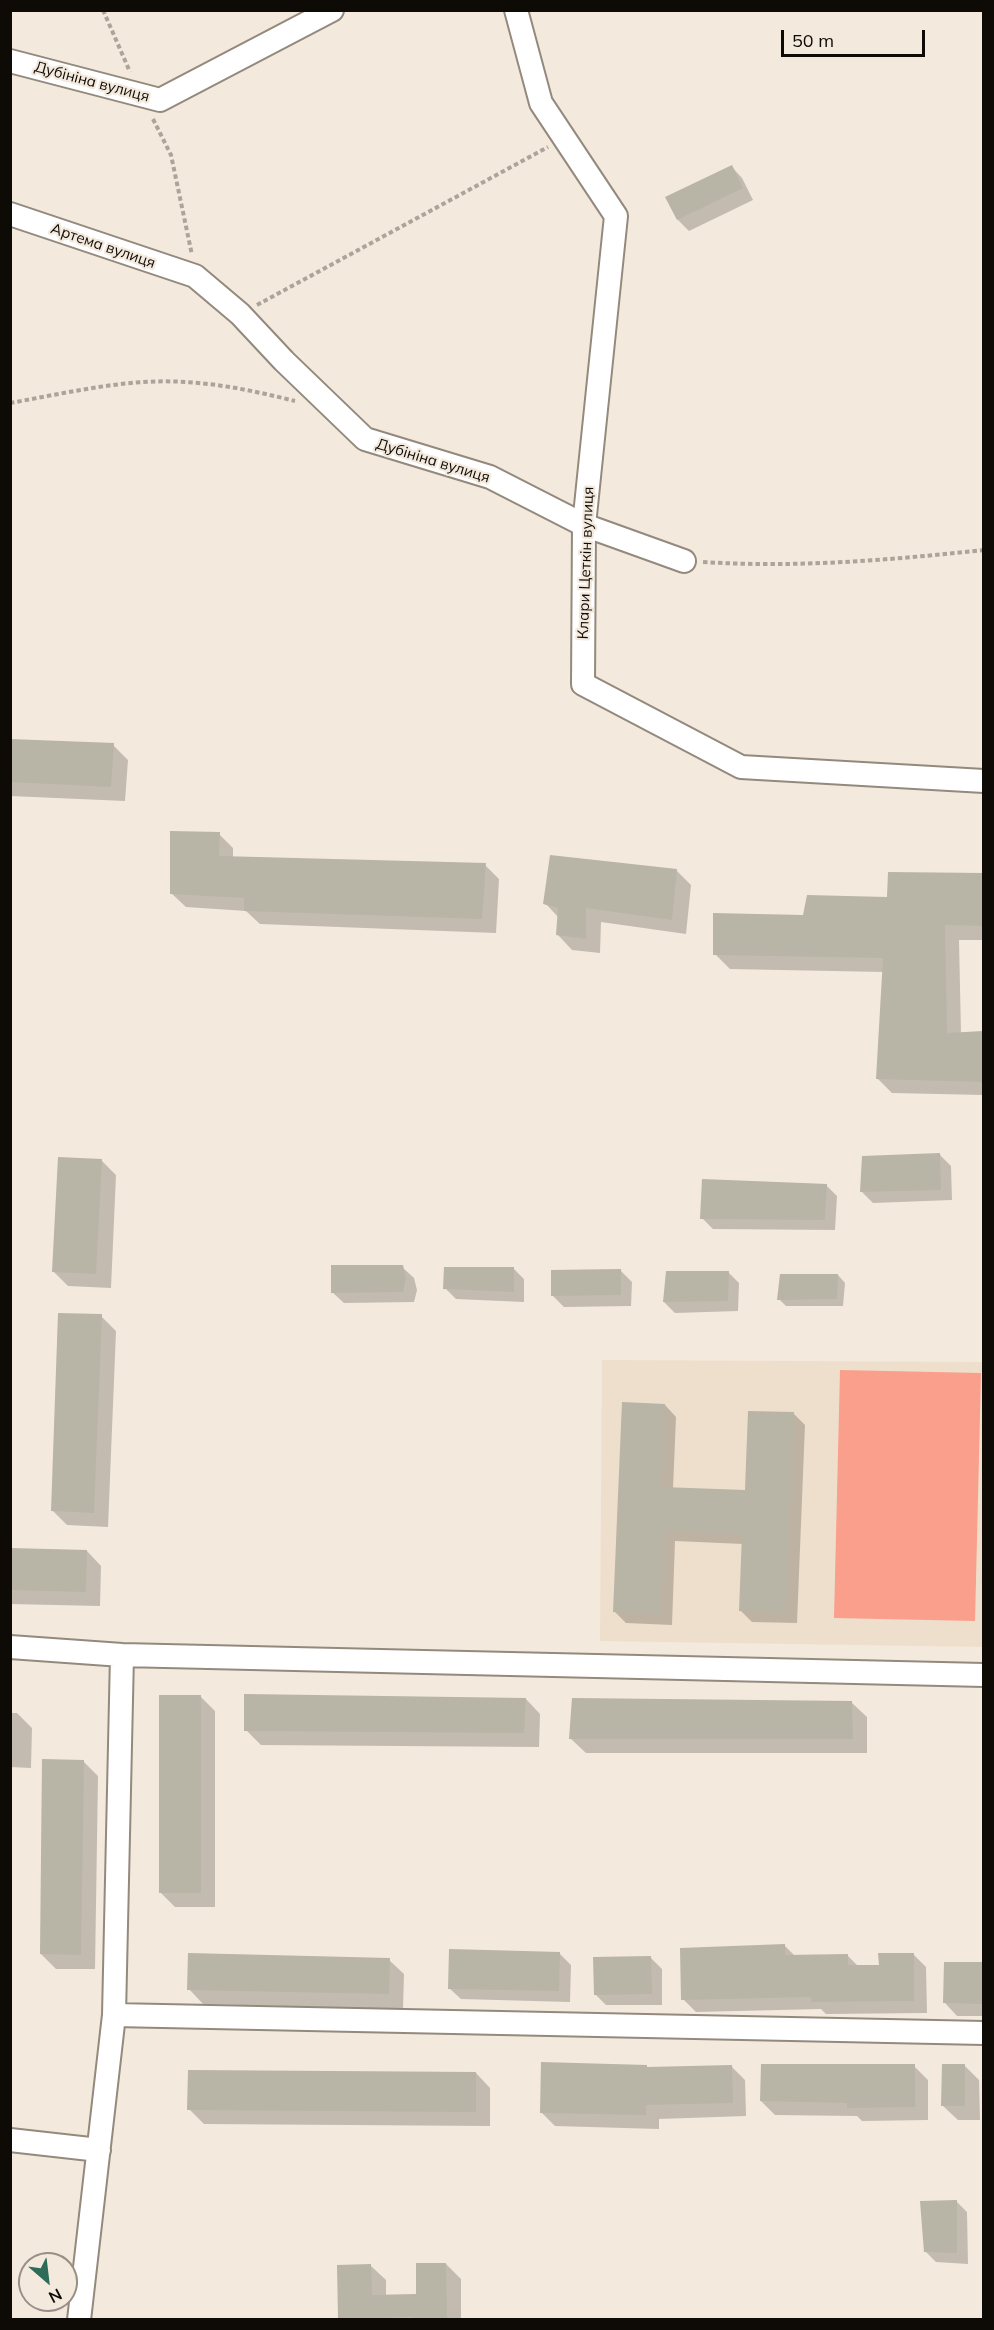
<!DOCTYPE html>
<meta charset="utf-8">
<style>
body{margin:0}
#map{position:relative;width:994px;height:2330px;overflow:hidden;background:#f4e9dd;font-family:Mulish,sans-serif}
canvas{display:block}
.frame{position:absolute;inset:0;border:12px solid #0e0b07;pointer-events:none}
.north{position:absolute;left:18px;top:2252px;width:60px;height:60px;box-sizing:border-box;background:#f4e9dd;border:2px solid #989087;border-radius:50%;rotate:152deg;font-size:16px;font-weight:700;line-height:24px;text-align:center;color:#0e0b07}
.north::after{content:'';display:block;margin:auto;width:21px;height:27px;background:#2e6b58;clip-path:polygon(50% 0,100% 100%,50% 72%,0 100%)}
.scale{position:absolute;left:781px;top:30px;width:144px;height:27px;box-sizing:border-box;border:3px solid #0e0b07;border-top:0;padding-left:8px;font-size:18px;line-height:21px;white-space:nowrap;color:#0e0b07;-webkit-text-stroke:4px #f4e9dd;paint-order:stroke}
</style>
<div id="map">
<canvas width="994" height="2330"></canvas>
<div class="frame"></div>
<div class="north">N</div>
<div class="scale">50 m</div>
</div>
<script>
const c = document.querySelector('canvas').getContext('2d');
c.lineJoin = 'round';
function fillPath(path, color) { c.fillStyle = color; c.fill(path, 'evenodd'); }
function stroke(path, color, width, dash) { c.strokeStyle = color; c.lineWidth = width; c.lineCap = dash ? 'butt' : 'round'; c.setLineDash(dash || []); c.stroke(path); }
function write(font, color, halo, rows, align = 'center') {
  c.font = font + ' Mulish,sans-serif'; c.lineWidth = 4.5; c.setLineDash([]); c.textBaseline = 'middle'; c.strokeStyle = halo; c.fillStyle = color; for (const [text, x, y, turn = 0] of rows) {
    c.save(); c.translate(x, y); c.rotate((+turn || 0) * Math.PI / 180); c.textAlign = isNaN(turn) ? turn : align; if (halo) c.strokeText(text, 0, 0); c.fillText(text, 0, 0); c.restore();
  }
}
const built = new Path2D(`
 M602,1360L983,1362V1647L600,1641Z`);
const green = new Path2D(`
 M840,1370L981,1373L975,1621L834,1618Z`);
const shadow = new Path2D(`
 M731,166L742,178L753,200L689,231L678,220L667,198Z
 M10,740L113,745L128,760L125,801L10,796Z
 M219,834L233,848V858L485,865L499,879L496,933L260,924L246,911L186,907L171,893Z
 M676,870L691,885L686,934L601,922L600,953L572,950L558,935L559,918L545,903Z
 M984,875V940H959L961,1034H984V1095L892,1093L877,1078L884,972L730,969L715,954L804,916L888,899Z
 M940,1155L951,1166L952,1200L873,1203L862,1192Z
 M101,1160L116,1175L111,1288L68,1286L53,1271Z
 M826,1185L837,1196L835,1230L713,1229L702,1218Z
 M402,1267L414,1278L417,1290L414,1302L344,1303L332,1292Z
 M513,1268L524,1279V1302L456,1299L445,1288Z
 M621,1271L632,1282L631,1306L564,1307L553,1296Z
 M728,1272L739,1283L738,1311L675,1313L664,1302Z
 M838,1275L845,1283L843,1306H786L779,1299Z
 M101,1316L116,1331L108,1527L67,1525L52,1510Z
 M665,1405L676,1417L673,1489L747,1492L794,1414L805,1425L797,1623L752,1622L741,1611L743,1544L675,1541L672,1625L626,1623L615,1612Z
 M10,1550L87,1551L101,1566L100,1606L10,1604Z
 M200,1696L215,1711V1907H175L160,1892Z
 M526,1699L540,1714L539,1747L261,1745L246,1730Z
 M852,1703L867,1717V1753H586L571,1739Z
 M10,1713H17L32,1728L31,1768L10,1767Z
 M83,1761L98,1776L95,1969H56L41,1954Z
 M784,1945L795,1956H848L858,1966H880L913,1954L926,1967L927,2013L826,2014L821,2009L696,2012L683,1999Z
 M560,1954L571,1965L570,2002L461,1999L449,1988Z
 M651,1958L662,1969V2005H606L595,1994Z
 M389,1960L404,1974L403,2009L203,2004L189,1989Z
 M984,1964V2016H957L945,2003Z
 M964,2065L979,2080L980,2120H958L943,2106Z
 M731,2066L745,2080L746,2116L659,2119V2129L555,2126L541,2112L649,2069Z
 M914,2066L928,2080V2120L862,2121L857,2116L775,2115L761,2101Z
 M476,2073L490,2088V2126L204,2124L189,2109Z
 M956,2201L967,2212L968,2264L936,2262L925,2251Z
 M446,2264L461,2279V2320H339L338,2266H371L386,2280V2296L418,2295Z`);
const building = new Path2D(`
 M732,165L743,188L677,220L665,197Z
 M10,739L114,743L111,787L10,782Z
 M170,831L220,832L219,856L486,863L482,919L244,911V898L170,894Z
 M550,855L677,869L672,920L586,908V939L556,935L558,908L543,904Z
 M888,872L984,873V926L945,925L947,1033L983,1031V1082L876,1079L883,958L713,955V913L803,915L807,895L887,897Z
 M940,1153L941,1190L860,1192L862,1156Z
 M58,1157L102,1159L96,1274L52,1272Z
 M702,1179L827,1184L825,1220L700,1219Z
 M331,1265H403L406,1278L403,1292L331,1293Z
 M444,1267H514V1292L443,1289Z
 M621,1269V1295L551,1296V1270Z
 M666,1271H729L728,1301L663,1302Z
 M780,1274H838L837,1299L777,1300Z
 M58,1313L102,1314L94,1513L51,1511Z
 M622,1402L665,1404L662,1487L745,1490L748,1411L794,1412L786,1613L739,1611L742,1534L665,1531L661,1614L613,1612Z
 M10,1548L87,1550L86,1592L10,1590Z
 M244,1694L526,1698L524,1733L244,1731Z
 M159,1695H201V1893H159Z
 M572,1698L852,1701L853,1739H569Z
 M42,1759L84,1760L81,1955L40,1954Z
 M785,1944V1955L848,1954V1965H879L878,1953H914V2001L811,2002V1997L681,2000L680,1948Z
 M449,1949L560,1952L559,1991L448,1989Z
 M188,1953L390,1958L389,1994L187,1990Z
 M651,1956L652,1994L594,1995L593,1957Z
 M944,1962H984V2004L943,2003Z
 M541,2062L647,2065V2067L732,2065L733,2103L646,2105V2115L540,2113Z
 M761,2064H915V2107L847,2108V2103L760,2101Z
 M942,2064H965V2106H941Z
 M188,2070L476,2072V2112L187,2110Z
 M957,2200V2253L924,2252L920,2201Z
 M416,2263H446L447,2319H413V2317L338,2319L337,2265L371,2264L372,2295L416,2294Z`);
const path = new Path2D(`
 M103,10L130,72
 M153,119L171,155L192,255
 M257,305L548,147
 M10,403C67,393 127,378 185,382C222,384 259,392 295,401
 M703,562C797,568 890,560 984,550`);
const minor = new Path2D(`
 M516,10L541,103L616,216L584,525L583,684L741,767L984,781
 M10,61L160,100L332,10
 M10,214L195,276L240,314L284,361L365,439L490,477L584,525L684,561
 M10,1647L122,1655L984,1675
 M114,2015L984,2033
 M10,2140L99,2150
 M79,2320L114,2015L122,1655`);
const streetNames = [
 ["Дубініна вулиця",92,82,15],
 ["Артема вулиця",103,246,19],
 ["Дубініна вулиця",433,461,17],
 ["Клари Цеткін вулиця",586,563,-88]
];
fillPath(built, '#eedfcc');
fillPath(green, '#fa9f8b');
fillPath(shadow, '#0003');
fillPath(building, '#b8b4a6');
stroke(minor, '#93897d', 26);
stroke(path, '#aca49a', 4, [4.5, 3]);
stroke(minor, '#fff', 22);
write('15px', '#0e0b07', '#f4e9dd', streetNames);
</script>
